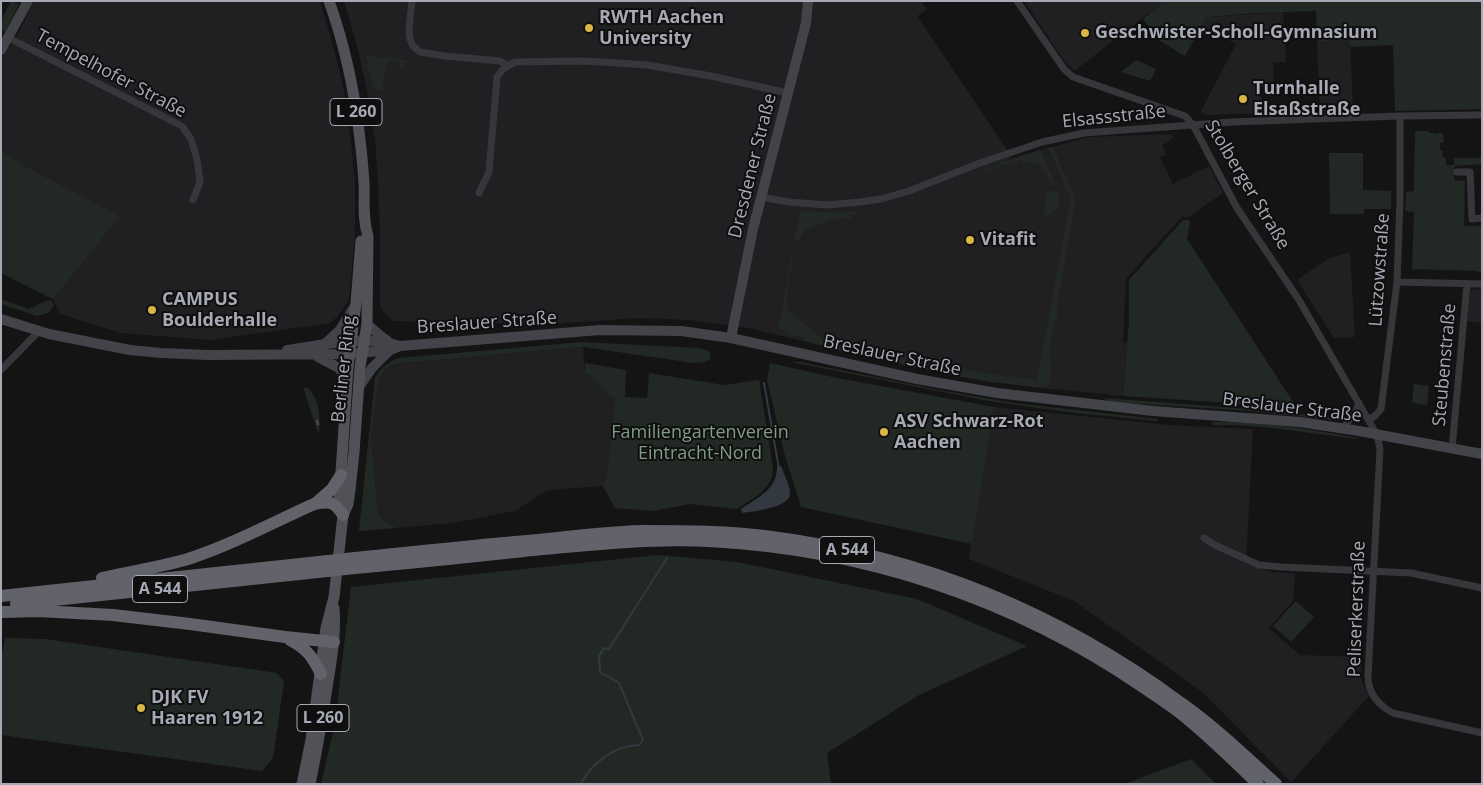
<!DOCTYPE html>
<meta charset="utf-8">
<style>
body{margin:0}
#map{position:relative;width:1483px;height:785px;overflow:hidden;background:#141415;font-family:"Open Sans",sans-serif}
canvas{display:block}
.frame{position:absolute;inset:0;border:2px solid #a7aab4;pointer-events:none}
</style>
<div id="map">
<canvas width="1483" height="785"></canvas>
<div class="frame"></div>
</div>
<script>
const c = document.querySelector('canvas').getContext('2d');
c.lineJoin = 'round';
function fillPath(path, color) { c.fillStyle = color; c.fill(path, 'evenodd'); }
function stroke(path, color, width, dash) { c.strokeStyle = color; c.lineWidth = width; c.lineCap = dash ? 'butt' : 'round'; c.setLineDash(dash || []); c.stroke(path); }
function write(font, color, halo, rows, align = 'center') {
  c.font = font + ' "Open Sans",sans-serif'; c.lineWidth = 4; c.setLineDash([]); c.textBaseline = 'middle'; c.strokeStyle = halo; c.fillStyle = color; for (const [text, x, y, turn = 0] of rows) {
    c.save(); c.translate(x, y); c.rotate((+turn || 0) * Math.PI / 180); c.textAlign = isNaN(turn) ? turn : align; if (halo) c.strokeText(text, 0, 0); c.fillText(text, 0, 0); c.restore();
  }
}
const built = new Path2D(`
 M34,1H320L336,56L345,97L351,140L355,184V235L349,300L337,317L330,323L210,340L121,333L60,314L53,299L119,216L29,169L1,150V60L16,38Z
 M344,1H921L927,10L917,16L1006,148L1011,158L1089,137L1173,134V138L1162,146L1166,154L1160,157L1173,184L1209,166L1223,193L1187,218L1183,216L1164,236L1126,279L1123,342L1127,343L1123,396L1023,386L926,370L748,328L691,320L639,318L550,324L393,321L385,314L380,306V238L378,181L375,139L367,91L358,50Z
 M1024,1H1164L1077,69L1074,70L1065,62Z
 M1283,12L1286,62H1273L1274,86L1261,87L1262,113L1207,115L1200,113L1236,44L1202,26L1207,17Z
 M1350,39L1353,111L1320,113L1317,42Z
 M1350,252L1355,337L1334,338L1297,280L1328,259Z
 M1482,289V323L1467,321L1470,290Z
 M583,347L585,373L591,376L610,396H615L606,481L603,486L547,490L515,511L452,523L397,528L383,520L378,514L371,436L378,382L383,372L390,366L402,363Z
 M994,407L1169,425L1253,429L1246,564L1272,572L1295,573L1293,601L1269,628L1300,655L1361,657V680L1369,696L1291,782L1201,691L1074,601L969,559Z`);
const green = new Path2D(`
 M11,1L19,4L5,32L1,30V21Z
 M1164,1H1482V109L1395,111L1393,45L1350,47V39L1317,42L1316,11L1254,13L1207,17L1185,56L1160,41L1143,19Z
 M366,56L407,60V63H405L404,67H398L399,62L388,61L387,64L386,65L384,79L382,80V83H384L383,91L373,89Z
 M1136,60L1156,69L1150,81L1121,72Z
 M1415,131H1429V133H1433L1434,134H1437L1438,133H1443L1444,142L1440,143V150L1443,151V157L1446,158V165H1454V158H1482V164L1455,166L1454,180L1465,181L1464,226H1482V272H1478L1477,271L1412,269L1414,212L1405,211L1406,192L1414,191Z
 M1053,147L1075,198V201L1057,306V320L1054,322L1049,352L1052,367L1049,384L1045,388L990,382L929,371L930,366L934,364L991,374L1037,380L1071,199L1049,148Z
 M1,150L30,169L120,216L53,299L1,273Z
 M1040,150L1055,184L1050,186L1049,185L1050,180L1045,170L1042,169L1043,165L1018,160L1017,165L1015,161L985,172L984,170L1000,164V162L1005,161L1006,162Z
 M1329,153H1363V190L1391,191V209H1364V214H1330Z
 M1047,191L1058,192C1063,206 1055,211 1045,218H1043Z
 M801,211L833,213L857,211V214L850,215L851,220L848,219L845,217L833,220L832,219L805,230L798,241L794,240Z
 M1183,220H1188L1190,222L1187,239L1299,411L1231,403L1123,396L1129,321V280Z
 M791,257L793,258L787,288V309L826,342L878,354L880,349L881,350L877,358L845,352L802,340L803,337L789,334L778,328L779,320H781Z
 M1,299L29,309L48,300L52,301L54,306L48,313L37,316L1,304Z
 M582,342L698,348L706,350L710,353V359L705,362L694,363L583,347L402,363L390,366L383,372L378,382L371,436L378,514L383,520L397,528L359,531L375,378C382,367 387,362 399,358Z
 M887,351L890,352V356L915,362H917L919,358L921,360L922,363L927,365L926,370L888,361Z
 M791,362H801L939,390L1014,403L1157,419V421L1067,412L989,401Z
 M585,363L626,370L625,397L647,398L649,373L724,385L759,380L773,467C773,490 754,497 737,509L690,504L653,511L615,508L603,486L606,481L615,397L610,396L591,376L585,373Z
 M770,363L837,378L994,407L972,544L801,507L785,456L767,380Z
 M1414,384L1429,386L1427,405L1412,403Z
 M303,387L310,389C319,403 321,417 319,433H318Z
 M1103,398L1251,409L1346,419L1340,421L1251,411L1126,403L1109,401Z
 M1211,422C1260,421 1310,429 1358,438V439L1273,428L1236,425H1213Z
 M658,555L737,562L917,599L1027,646L919,695L827,753L831,784H321L335,723L351,587Z
 M1296,601L1314,617L1291,642L1273,626Z
 M5,638L45,639L277,673L284,681L273,758L262,771L1,735V660Z
 M1191,759L1216,784H1125Z`);
const water = new Path2D(`
 M781,466C784,474 789,484 790,492C792,508 753,511 742,513L741,509C758,497 777,490 777,467Z`);
const stream = new Path2D(`
 M764,383L779,469
 M581,784C591,763 616,745 639,745L643,740L619,683L600,672L599,656L604,648L609,649L667,558`);
const street = new Path2D(`
 M412,1L409,29L410,39L413,46L420,52L445,56L500,61L507,65
 M1017,1L1064,69L1073,77L1185,116L1193,125L1237,208L1299,300L1377,435L1380,449L1368,676C1368,694 1378,705 1393,713L1482,733
 M9,38L182,126L191,139L197,159L200,182L193,200
 M1457,172H1470L1472,219L1482,218
 M479,193L489,172L497,77L502,70L515,62L582,61L618,63L647,65L711,76L788,93
 M761,197L789,202L827,205L860,202L881,199L909,191L980,163L1042,142L1084,133L1232,122L1400,116L1482,115
 M1397,282L1482,284
 M1,370L39,331
 M1369,419L1375,416L1381,409L1397,282L1400,201V116
 M1343,428L1355,413L1359,403
 M1452,449L1467,284
 M1204,538L1215,545L1259,565L1282,567L1411,573L1482,588`);
const secondary = new Path2D(`
 M1,50L28,1
 M1,319L49,334L130,350L161,353L208,355L349,354L390,350L400,346L600,330L681,331L731,338L917,379L997,393L1153,411L1300,422L1359,431L1482,454
 M367,324L377,333L390,343
 M731,338L753,229L806,23L808,1
 M325,344L340,330L355,306
 M287,350C322,345 366,335 400,346
 M318,357L339,368L347,381
 M359,387L372,368L390,350`);
const primary = new Path2D(`
 M342,514L339,502L348,367L356,303L361,241
 M302,784L311,740L326,628L334,597L343,515L348,504L350,490L354,452L360,367L367,324L368,236C362,218 365,201 364,183C363,169 362,154 360,140C355,93 345,46 329,1
 M310,784C317,750 323,716 328,681C332,657 336,633 334,608`);
const highway = new Path2D(`
 M316,503L332,489L341,475
 M355,558C416,552 477,545 538,540C573,536 608,532 643,531C685,531 729,531 772,537C923,557 1058,612 1181,703C1215,727 1245,756 1276,784
 M355,568C411,563 468,557 524,551C585,545 648,538 709,541C864,549 1015,599 1143,687C1155,695 1167,703 1179,712C1207,734 1232,759 1258,784
 M102,578C130,572 160,567 188,559C231,545 272,523 314,504C329,501 334,501 343,515
 M1,596L319,562
 M16,604L318,572
 M1,612L39,611L113,615L190,624L285,637L334,642
 M290,640C307,649 312,656 321,674`);
const rail = new Path2D(`
 M317,420L318,425`);
const highwayBridge = new Path2D(`
 M319,562L355,558
 M318,572L355,568`);
const markers = [
 [589,28,5,"#dab646"],
 [1085,33,5,"#dab646"],
 [1243,99,5,"#dab646"],
 [970,240,5,"#dab646"],
 [152,310,5,"#dab646"],
 [884,432,5,"#dab646"],
 [141,708,5,"#dab646"]
];
const shields = [
 [356,112,52],
 [847,550,55],
 [160,589,55],
 [323,718,52]
];
const shieldNames = [
 ["L 260",356,112],
 ["A 544",847,550],
 ["A 544",160,589],
 ["L 260",323,718]
];
const poiNames = [
 ["RWTH Aachen",599,18],
 ["University",599,39],
 ["Geschwister-Scholl-Gymnasium",1095,33],
 ["Turnhalle",1253,89],
 ["Elsaßstraße",1253,110],
 ["Vitafit",980,240],
 ["CAMPUS",162,300],
 ["Boulderhalle",162,321],
 ["ASV Schwarz-Rot",894,422],
 ["Aachen",894,443],
 ["DJK FV",151,698],
 ["Haaren 1912",151,719]
];
const streetNames = [
 ["Tempelhofer Straße",111,74,28],
 ["Elsassstraße",1114,117,-6],
 ["Dresdener Straße",753,166,-76],
 ["Stolberger Straße",1247,185,59],
 ["Lützowstraße",1380,270,-86],
 ["Breslauer Straße",487,323,-4],
 ["Breslauer Straße",892,356,12],
 ["Steubenstraße",1445,365,-85],
 ["Berliner Ring",344,369,-84],
 ["Breslauer Straße",1292,408,7],
 ["Peliserkerstraße",1357,609,-88]
];
const parkNames = [
 ["Familiengartenverein",700,433],
 ["Eintracht-Nord",700,454]
];
fillPath(built, '#202022');
fillPath(green, '#222924');
fillPath(water, '#333940');
stroke(stream, '#333940', 2);
stroke(street, '#37373b', 7);
stroke(secondary, '#434449', 10);
stroke(primary, '#515258', 11);
stroke(highway, '#62636a', 12);
stroke(rail, '#505156', 2, [6, 5]);
stroke(highwayBridge, '#62636a', 12);
for (const [x, y, r, color] of markers) { const dot = new Path2D(); dot.arc(x, y, r, 0, 2 * Math.PI); c.fillStyle = color; c.fill(dot); stroke(dot, '#0f0f10', 2); }
for (const [x, y, w] of shields) { const box = new Path2D(); box.roundRect(x - w / 2, y - 13.5, w, 27, 4); c.fillStyle = '#0f0f10'; c.fill(box); stroke(box, '#a7aab4', 1); }
write('bold 16px', '#a7aab4', null, shieldNames);
write('bold 18px', '#a7aab4', '#0f0f10', poiNames, 'left');
write('18px', '#a7aab4', '#0f0f10', streetNames);
write('18px', '#809c85', '#0f0f10', parkNames);
</script>
